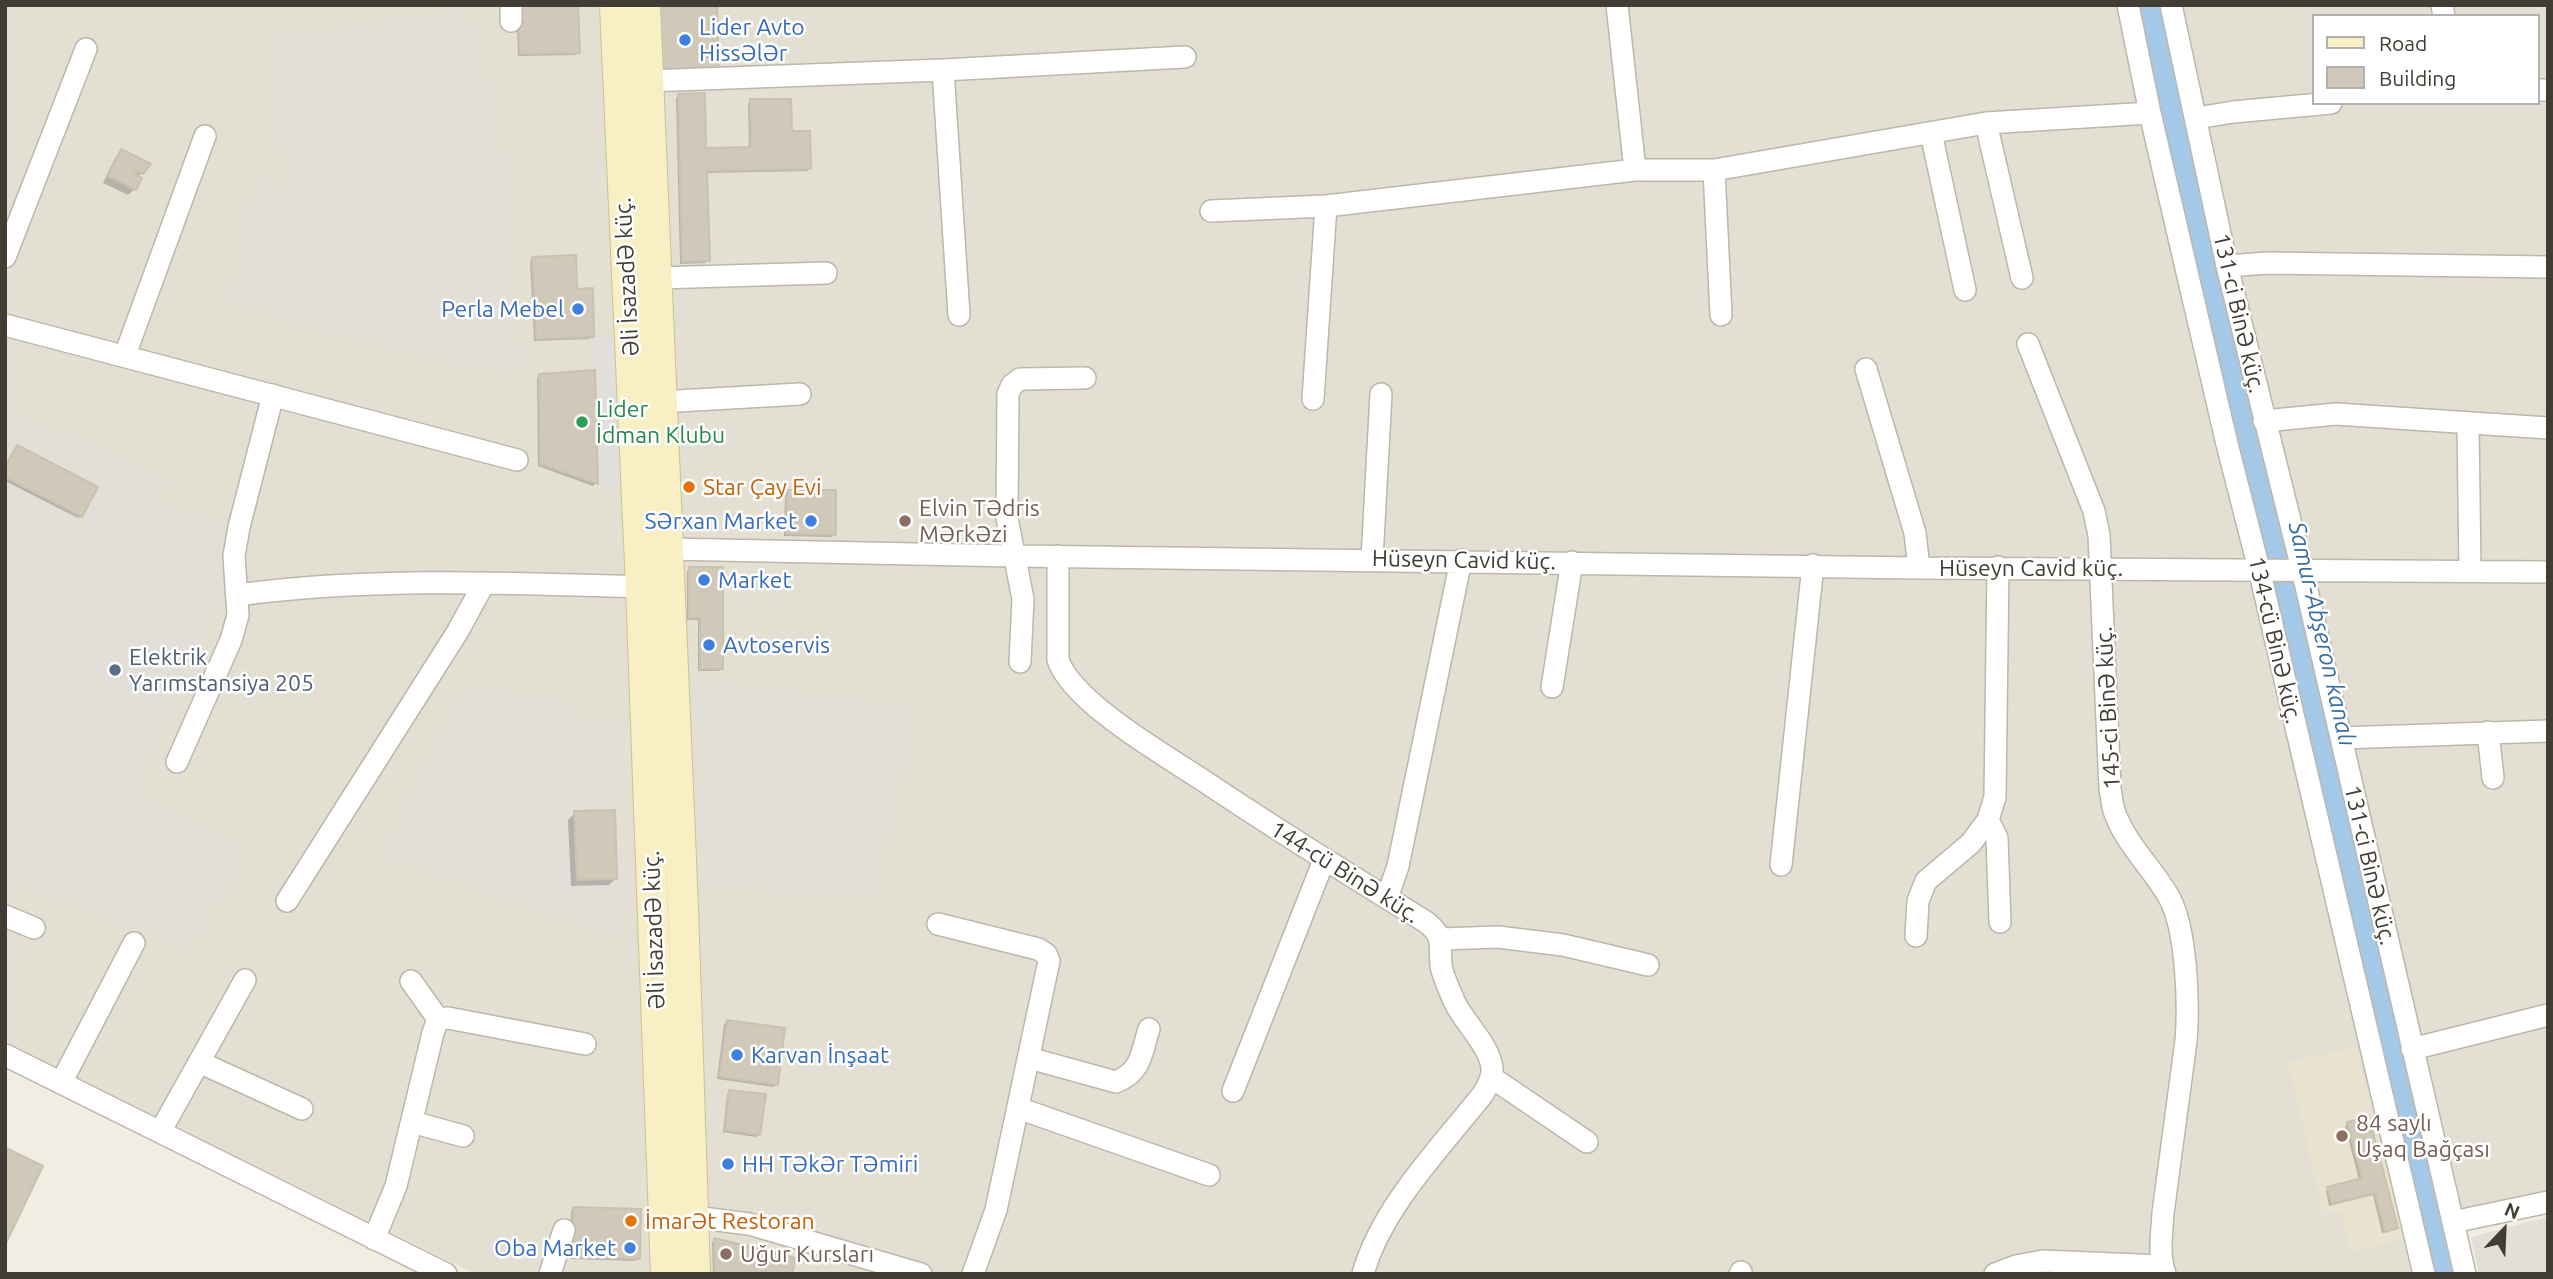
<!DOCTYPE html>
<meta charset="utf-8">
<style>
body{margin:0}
#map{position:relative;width:2553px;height:1279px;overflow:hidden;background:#f0ede3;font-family:Ubuntu,sans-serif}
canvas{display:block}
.frame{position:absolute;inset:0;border:7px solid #413d34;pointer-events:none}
.legend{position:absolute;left:2312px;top:14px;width:228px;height:91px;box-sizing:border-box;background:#fff;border:2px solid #b3b1ae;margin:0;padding:9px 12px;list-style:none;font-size:21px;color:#413d34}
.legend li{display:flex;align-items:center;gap:14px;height:35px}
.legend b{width:35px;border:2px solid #b3b1ae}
.north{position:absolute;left:2469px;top:1195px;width:70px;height:70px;-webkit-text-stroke:5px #fff;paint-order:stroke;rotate:23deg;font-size:19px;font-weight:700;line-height:28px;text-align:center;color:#413d34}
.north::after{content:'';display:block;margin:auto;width:24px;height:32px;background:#413d34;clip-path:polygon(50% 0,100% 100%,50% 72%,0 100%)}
</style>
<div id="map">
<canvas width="2553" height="1279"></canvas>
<div class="frame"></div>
<ul class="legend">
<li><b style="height:9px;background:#f8efc5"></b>Road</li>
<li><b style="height:19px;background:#d0c9ba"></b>Building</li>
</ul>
<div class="north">N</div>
</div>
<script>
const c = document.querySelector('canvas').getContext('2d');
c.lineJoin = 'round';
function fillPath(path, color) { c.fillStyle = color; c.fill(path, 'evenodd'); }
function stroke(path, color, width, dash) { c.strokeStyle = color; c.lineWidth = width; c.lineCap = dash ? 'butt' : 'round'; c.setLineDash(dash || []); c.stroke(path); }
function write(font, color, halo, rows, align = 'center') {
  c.font = font + ' Ubuntu,sans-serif'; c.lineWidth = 5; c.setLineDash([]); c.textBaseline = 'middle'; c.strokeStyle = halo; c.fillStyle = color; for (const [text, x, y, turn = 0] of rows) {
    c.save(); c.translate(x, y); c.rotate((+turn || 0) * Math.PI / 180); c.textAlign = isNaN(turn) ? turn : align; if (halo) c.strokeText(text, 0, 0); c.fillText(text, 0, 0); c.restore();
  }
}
const residential = new Path2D(`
 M5,5H2548V1191L2405,1221L2416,1274H475L5,1042ZM2313,16H2537V103H2313Z`);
const industrial = new Path2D(`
 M462,12L488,101L504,186L516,373L426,357L233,304L257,178L292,197L270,39Z
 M5,410L163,478L161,505L227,523L208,618L129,792L245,847L186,950L5,876Z
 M698,683L913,708L867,897L705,883Z
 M466,689L566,703V726L615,722L626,939L384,856Z
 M2548,1217V1274H2479L2471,1237Z`);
const education = new Path2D(`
 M2356,1047L2404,1239L2349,1253L2341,1211L2323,1213L2288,1062Z`);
const parking = new Path2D(`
 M617,336L621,483L598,484L594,337Z`);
const shadow = new Path2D(`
 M516,5L578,52L575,55L518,56Z
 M678,96L705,150L749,149L748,104L750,101L791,133L809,168L807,171L705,173L708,260L705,263L680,264L676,98Z
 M121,152L141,173L137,178L135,189L128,195L103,183L115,158Z
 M533,259L576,291L592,336L590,339L534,341L530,261Z
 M539,375L596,483L593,486L538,466L537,378Z
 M17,447L80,516L78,518L5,481V467Z
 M787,492L834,534L832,537L784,536L785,494Z
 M690,569L722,668L719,671H698V620H687V571Z
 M575,813L616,878L609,885L571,886L568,820Z
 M727,1022L776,1084L774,1087L717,1079L724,1024Z
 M730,1092L759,1134L756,1137L723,1132L727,1094Z
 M2348,1124L2396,1227L2393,1230L2382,1233L2373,1195L2329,1206L2326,1191L2328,1188L2359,1180L2345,1126Z
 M574,1208L638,1259L635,1261L570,1259L571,1211Z
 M715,1240L791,1274H713L712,1242Z`);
const canal = new Path2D(`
 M2150,5L2180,150L2303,667L2442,1274`);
const building = new Path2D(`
 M518,5H578L580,53L520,54Z
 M660,5H717L719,69L662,70Z
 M705,93L706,148L751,147L750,99H791L792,131H810L811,169L707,171L710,261L682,262L678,94Z
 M121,149L151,164L143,174L137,171L135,175L142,178L136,190L108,176Z
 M576,255L577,289L593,288L594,337L536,339L532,257Z
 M595,370L598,484L540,464L539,374Z
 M17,445L98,487L82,517L5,477V467Z
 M787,490H836V535L786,534Z
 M689,567H723V669H700V618H689Z
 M615,810L617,879L577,880L574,811Z
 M727,1020L785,1028L778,1085L719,1077Z
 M729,1090L766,1094L760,1135L725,1130Z
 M2369,1117L2398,1228L2385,1232L2375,1193L2332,1204L2327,1187L2362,1178L2347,1122Z
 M6,1148L43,1166L6,1243L5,1242Z
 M573,1207L641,1209L640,1259L572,1257Z
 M714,1238L796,1258L792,1274H715Z`);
const street = new Path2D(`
 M511,5V21
 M1617,5L1635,170
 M2128,5L2150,113L2227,444L2259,569L2424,1274
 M2171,5L2227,266L2302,569L2465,1274
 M2442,5L2444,16
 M943,70L959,315
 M648,81L943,70L1185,57
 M2537,90H2548
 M2197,118L2233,112L2331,103
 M1986,123L2022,278
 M1931,133L1965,290
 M1714,170L1721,315
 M1211,211L1326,206L1635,170H1714L1986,123L2150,113
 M5,257L86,49
 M2227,266L2268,263L2548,267
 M657,278L826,273
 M5,325L517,460
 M2028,344L2094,511L2099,535L2110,789C2112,798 2112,808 2116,816C2128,846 2153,869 2169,897C2187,930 2189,1004 2186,1041L2163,1213C2162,1233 2158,1255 2165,1274
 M125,355L205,136
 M1866,369L1915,533L1919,568
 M1313,399L1326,206
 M660,402L800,394
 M2264,421L2336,414L2548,428
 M2468,423L2470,571
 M668,549L1014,556L1919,568L2548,572
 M1058,556V660C1073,703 1165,755 1204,781C1277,830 1351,876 1426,922C1448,939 1437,948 1442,970C1445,981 1450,991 1454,1001C1463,1021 1490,1046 1492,1068C1493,1077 1488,1086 1483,1094C1441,1147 1381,1208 1363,1274
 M1372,559L1381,394
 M238,595C371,577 508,583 641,587
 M1020,662L1023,599L1007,518L1008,394L1012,385L1020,379L1085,378
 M1552,687L1572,562
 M2488,732L2493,778
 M2341,738L2548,731
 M177,762L231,640L238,615L234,556L239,527L273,395
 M1988,820L1997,838L2000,922
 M1781,865L1813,565
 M1387,898L1398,866L1461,560
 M287,901L458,631L483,585
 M5,916L34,928
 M938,924L1038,949L1046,954L1049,961L996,1210L973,1274
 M1916,936L1918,901L1926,881L1971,843L1988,820L1995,797L1998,567
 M1441,939L1498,937L1563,945L1648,965
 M411,981L438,1019
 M2412,1049L2548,1015
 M5,1055L446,1274
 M1029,1058L1116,1082C1142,1071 1141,1054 1149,1029
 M199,1062L302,1109
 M1491,1077L1587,1142
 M61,1083L134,943
 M1233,1091L1324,860
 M1018,1108L1209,1175
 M412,1122L463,1136
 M160,1132L245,980
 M694,1217L749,1224L921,1274
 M2453,1222L2548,1202
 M374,1239L396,1186L433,1033L438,1019L448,1018L585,1044
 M550,1274L564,1230
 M1740,1274L1741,1272
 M1995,1274L2016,1266L2043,1261L2162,1266`);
const secondary = new Path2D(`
 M615,5L641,587L666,1274
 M645,5L683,907L695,1274`);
const markers = [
 [685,40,7,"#3f7fe0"],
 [578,309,7,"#3f7fe0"],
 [582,422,7,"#2e9e5b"],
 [689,487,7,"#e8710a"],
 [811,521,7,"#3f7fe0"],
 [905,521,7,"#8d6e63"],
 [704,580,7,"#3f7fe0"],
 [709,645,7,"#3f7fe0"],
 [115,670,7,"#5c6f8a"],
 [737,1055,7,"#3f7fe0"],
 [2342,1136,7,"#8d6e63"],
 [728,1164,7,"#3f7fe0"],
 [631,1221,7,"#e8710a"],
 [630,1248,7,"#3f7fe0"],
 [726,1254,7,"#8d6e63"]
];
const shopNames = [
 ["Lider Avto",699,27],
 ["Hissələr",699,53],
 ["Perla Mebel",564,309,"right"],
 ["Sərxan Market",797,521,"right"],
 ["Market",718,580],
 ["Avtoservis",723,645],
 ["Karvan İnşaat",751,1055],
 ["HH Təkər Təmiri",742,1164],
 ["Oba Market",616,1248,"right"]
];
const streetNames = [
 ["Əli İsazadə küç.",627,277,-93],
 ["131-ci Binə küç.",2239,313,77],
 ["Hüseyn Cavid küç.",1464,560,1],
 ["Hüseyn Cavid küç.",2031,568],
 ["134-cü Binə küç.",2275,640,77],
 ["145-ci Binə küç.",2108,708,-93],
 ["131-ci Binə küç.",2370,865,77],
 ["144-cü Binə küç.",1345,872,32],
 ["Əli İsazadə küç.",654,930,-92]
];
const leisureNames = [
 ["Lider",596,409],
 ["İdman Klubu",596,435]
];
const foodNames = [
 ["Star Çay Evi",703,487],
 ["İmarət Restoran",645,1221]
];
const educationNames = [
 ["Elvin Tədris",919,508],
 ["Mərkəzi",919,534],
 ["84 saylı",2356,1123],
 ["Uşaq Bağçası",2356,1149],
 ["Uğur Kursları",740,1254]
];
const serviceNames = [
 ["Elektrik",129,657],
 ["Yarımstansiya 205",129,683]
];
const waterNames = [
 ["Samur-Abşeron kanalı",2322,634,77]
];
fillPath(residential, '#e3dfd2');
fillPath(industrial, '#e2ded8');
fillPath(education, '#e8e2ce');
fillPath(parking, '#e1dfdb');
fillPath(shadow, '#0003');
stroke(canal, '#a4c8e8', 21);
fillPath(building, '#d0c9ba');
stroke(building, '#cac1ae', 2);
stroke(street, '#bdb7aa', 24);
stroke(secondary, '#cbc197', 32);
stroke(street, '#fff', 21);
stroke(secondary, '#f8efc5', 30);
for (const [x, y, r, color] of markers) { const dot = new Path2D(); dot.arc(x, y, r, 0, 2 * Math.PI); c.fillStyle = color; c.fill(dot); stroke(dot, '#fff', 2.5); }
write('23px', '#366cbe', '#fff', shopNames, 'left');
write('23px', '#413d34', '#fff', streetNames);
write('23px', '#27864d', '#fff', leisureNames, 'left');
write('23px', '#c56008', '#fff', foodNames, 'left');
write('23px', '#785e54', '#fff', educationNames, 'left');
write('23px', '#4e5e75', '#fff', serviceNames, 'left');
write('italic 24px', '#396fa1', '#fff', waterNames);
</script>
